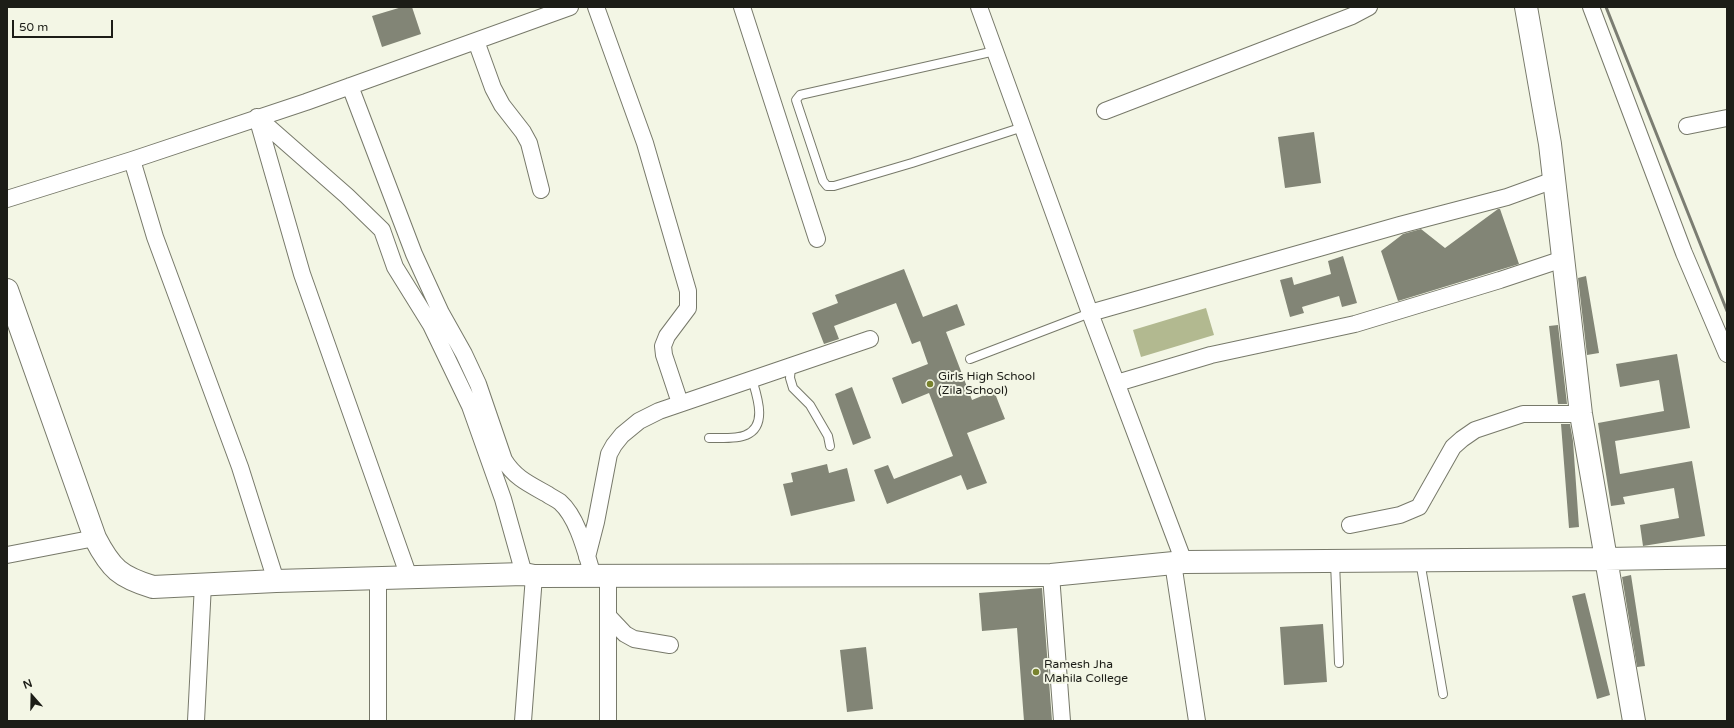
<!DOCTYPE html>
<style>
body{margin:0}
#map{position:relative;width:1734px;height:728px;overflow:hidden;background:#f3f6e5;font-family:"Varela Round",sans-serif}
canvas{display:block}
.frame{position:absolute;inset:0;border:8px solid #1c1d17;pointer-events:none}
.north{position:absolute;left:12px;top:676px;width:40px;height:40px;-webkit-text-stroke:3px #f3f6e5;paint-order:stroke;rotate:340deg;font-size:11px;font-weight:700;line-height:16px;text-align:center;color:#1c1d17}
.north::after{content:'';display:block;margin:auto;width:14px;height:18px;background:#1c1d17;clip-path:polygon(50% 0,100% 100%,50% 72%,0 100%)}
.scale{position:absolute;left:12px;top:20px;width:101px;height:18px;box-sizing:border-box;border:2px solid #1c1d17;border-top:0;padding-left:5px;font-size:12px;line-height:14px;white-space:nowrap;color:#1c1d17;-webkit-text-stroke:3px #f3f6e5;paint-order:stroke}
</style>
<div id="map">
<canvas width="1734" height="728"></canvas>
<div class="frame"></div>
<div class="north">N</div>
<div class="scale">50 m</div>
</div>
<script>
const c = document.querySelector('canvas').getContext('2d');
c.lineJoin = 'round';
function fillPath(path, color) { c.fillStyle = color; c.fill(path, 'evenodd'); }
function stroke(path, color, width, dash) { c.strokeStyle = color; c.lineWidth = width; c.lineCap = dash ? 'butt' : 'round'; c.setLineDash(dash || []); c.stroke(path); }
function write(font, color, halo, rows, align = 'center') {
  c.font = font + ' "Varela Round",sans-serif'; c.lineWidth = 4; c.setLineDash([]); c.textBaseline = 'middle'; c.strokeStyle = halo; c.fillStyle = color; for (const [text, x, y, turn = 0] of rows) {
    c.save(); c.translate(x, y); c.rotate((+turn || 0) * Math.PI / 180); c.textAlign = isNaN(turn) ? turn : align; if (halo) c.strokeText(text, 0, 0); c.fillText(text, 0, 0); c.restore();
  }
}
const water = new Path2D(`
 M1206,308L1214,335L1141,357L1133,330Z`);
const building = new Path2D(`
 M402,7H412L421,34L382,47L372,16Z
 M1314,132L1321,183L1285,188L1278,137Z
 M1498,209H1500L1519,264L1398,301L1381,251L1403,234L1421,229L1445,248Z
 M1343,256L1357,303L1342,307L1339,296L1302,307L1304,313L1290,317L1280,280L1292,277L1294,285L1331,274L1328,261Z
 M904,269L923,317L957,304L965,325L946,332L972,400L994,391L1005,419L967,433L987,483L967,490L961,475L887,504L874,470L888,465L894,479L953,456L929,393L902,404L892,378L928,364L920,341L912,344L896,303L834,326L839,339L824,344L812,313L838,303L835,295Z
 M1586,276L1599,353L1587,355L1578,278Z
 M1558,325L1567,404H1558L1549,326Z
 M1677,354L1690,428L1615,441L1620,474L1692,461L1705,536L1643,546L1640,525L1679,518L1674,488L1623,497L1625,504L1611,506L1598,423L1664,411L1659,380L1620,387L1616,364Z
 M852,387L871,438L853,445L835,394Z
 M1561,424H1570L1573,441L1579,527L1569,528Z
 M827,464L829,473L847,468L855,501L791,516L783,484L793,482L791,473Z
 M1631,575L1645,666L1637,667L1622,577Z
 M1042,588L1052,721H1024L1017,628L982,631L979,593Z
 M1585,593L1610,695L1597,699L1572,596Z
 M1323,624L1327,682L1284,685L1280,627Z
 M866,647L873,709L847,712L840,650Z`);
const lane = new Path2D(`
 M995,51L800,95L796,100L823,181L827,186H834L912,163L1023,127
 M970,359L1090,313
 M791,366L790,378L793,388L810,405L828,436L830,446
 M709,438C719,438 738,439 746,435C768,426 757,396 752,379
 M1420,561L1443,694
 M1335,562L1339,663`);
const street = new Path2D(`
 M596,7L645,143L688,291V308L667,336L663,346L664,355L680,403
 M742,7L817,239
 M979,7L1090,313L1184,562
 M1591,7L1684,253L1727,354
 M476,41L493,88L502,105L523,132L529,143L541,190
 M350,86L414,254L441,313L464,354L478,384L504,460C515,478 529,484 547,494C551,497 556,499 560,502C578,518 586,553 593,576
 M1105,111L1352,16L1369,7
 M257,117L347,196L382,230L395,267L431,325L470,406L503,499L524,574
 M257,117L302,274L409,577
 M1687,126L1727,118
 M132,160L155,237L240,467L276,581
 M7,199L132,160L306,102L570,7
 M1090,313L1400,225L1507,197L1554,180
 M1117,383L1211,355L1355,324L1500,280L1563,259
 M1350,525L1400,515L1419,507L1453,447L1462,439L1475,430L1523,414H1581
 M7,555L95,538
 M587,557L596,522L609,454L614,445L622,435L639,421L659,411L870,339
 M1173,563L1197,721
 M1051,575L1062,721
 M608,616L625,634L634,639L670,645
 M196,721L203,584
 M378,721V578
 M523,721L534,576
 M608,721V576`);
const secondary = new Path2D(`
 M1526,7L1550,144L1581,414L1634,721
 M7,290L95,538C111,569 120,577 153,587L276,581L524,574L534,576L1051,575L1184,562L1605,559L1727,557`);
const rail = new Path2D(`
 M1606,7L1727,311`);
const markers = [
 [930,384,4,"#78822e"],
 [1036,672,4,"#78822e"]
];
const poiNames = [
 ["Girls High School",938,377],
 ["(Zila School)",938,391],
 ["Ramesh Jha",1044,665],
 ["Mahila College",1044,679]
];
fillPath(water, '#b2b990');
fillPath(building, '#828576');
stroke(lane, '#77796a', 10);
stroke(street, '#77796a', 18);
stroke(secondary, '#77796a', 24);
stroke(lane, '#fff', 8);
stroke(street, '#fff', 16);
stroke(secondary, '#fff', 22);
stroke(rail, '#7b7d72', 3);
for (const [x, y, r, color] of markers) { const dot = new Path2D(); dot.arc(x, y, r, 0, 2 * Math.PI); c.fillStyle = color; c.fill(dot); stroke(dot, '#f3f6e5', 1.5); }
write('12px', '#1c1d17', '#f3f6e5', poiNames, 'left');
</script>
